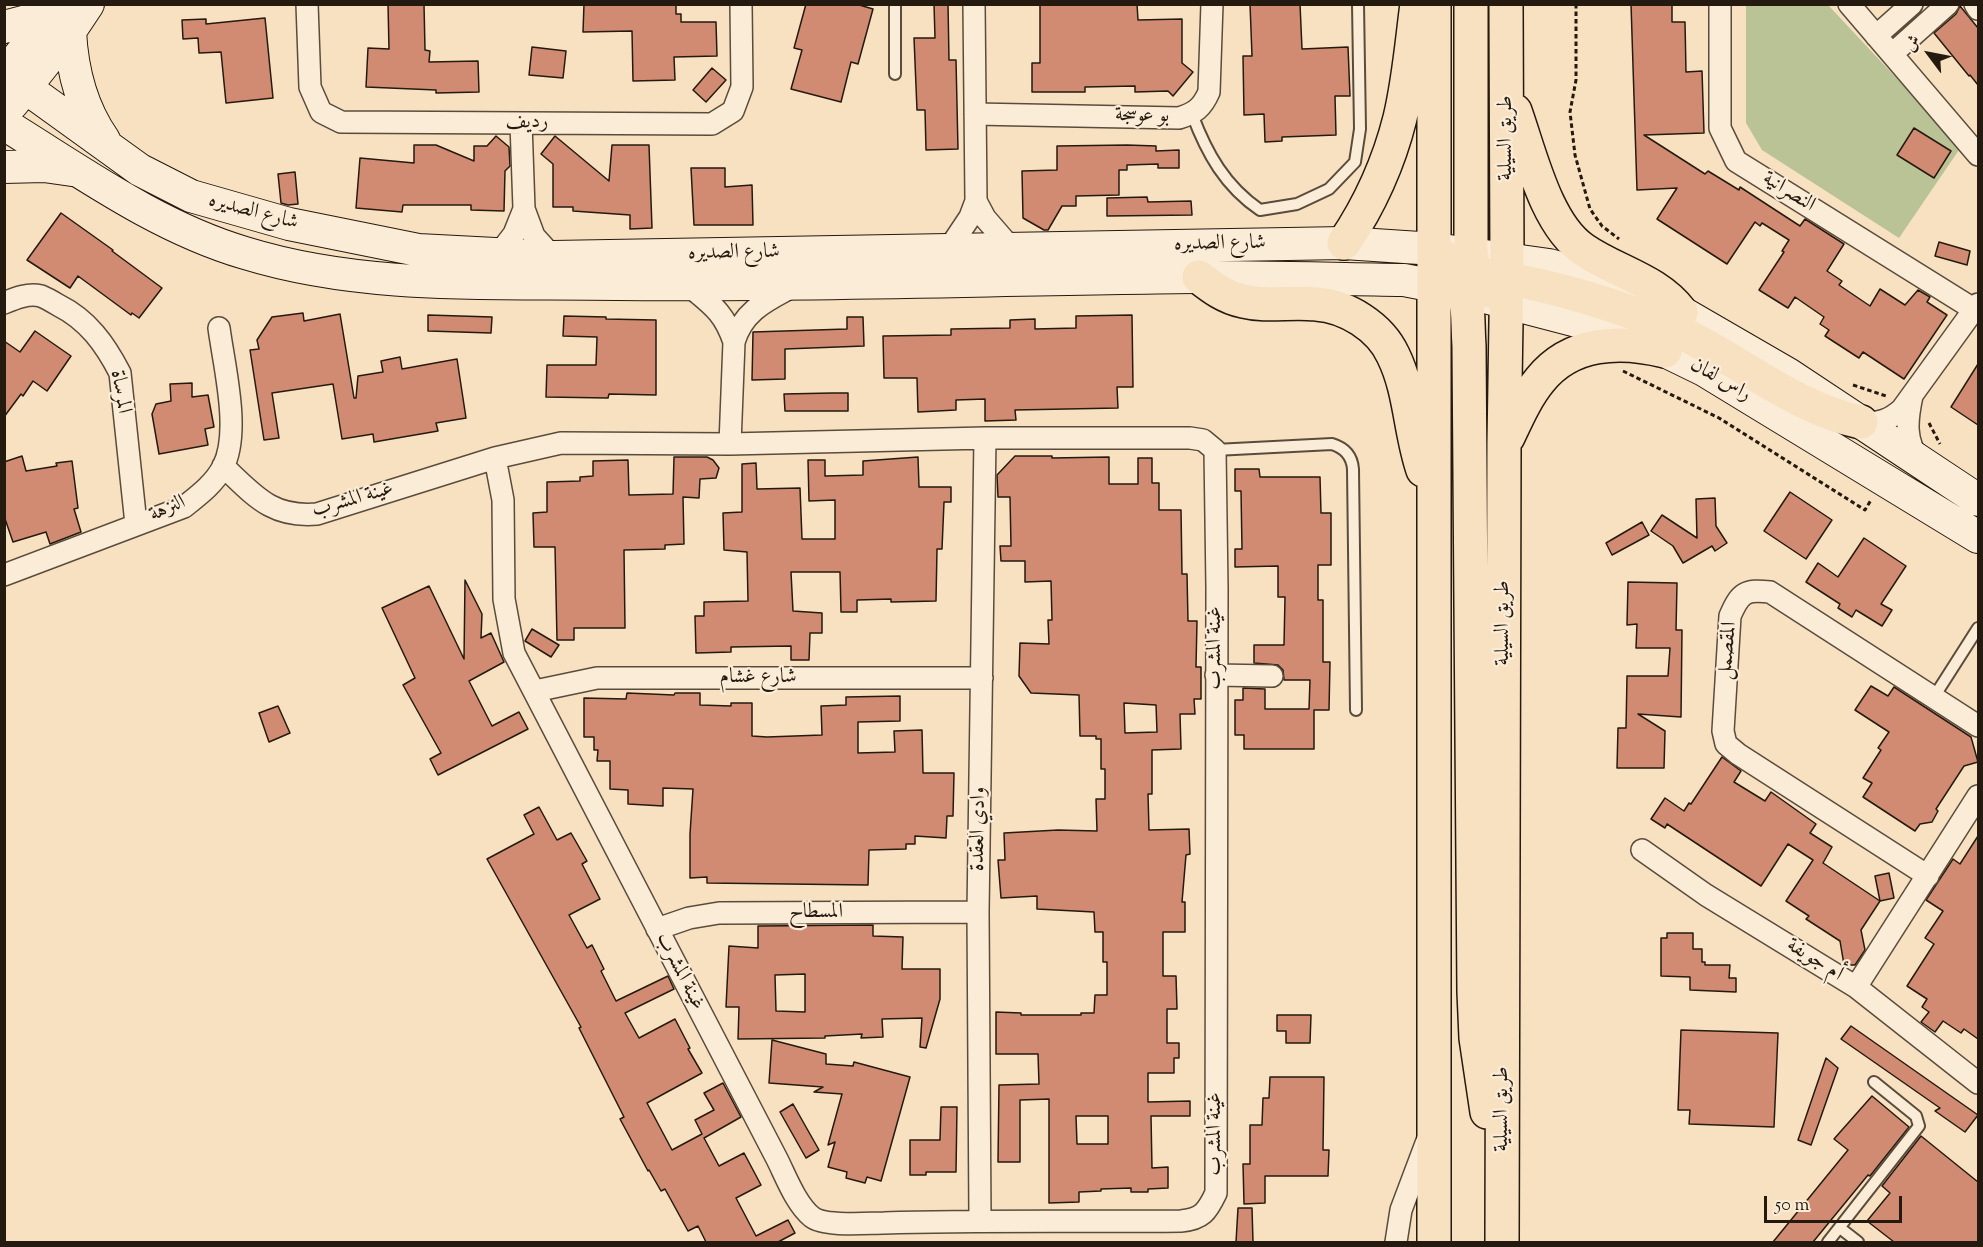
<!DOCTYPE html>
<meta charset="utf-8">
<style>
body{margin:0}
#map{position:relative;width:1983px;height:1247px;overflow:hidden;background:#f8e1c1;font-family:"Sorts Mill Goudy",Amiri,serif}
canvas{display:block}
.frame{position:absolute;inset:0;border:6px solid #251a0f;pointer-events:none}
.north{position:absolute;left:1899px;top:24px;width:60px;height:60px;-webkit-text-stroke:4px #faecd7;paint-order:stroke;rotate:302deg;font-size:16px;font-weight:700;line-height:24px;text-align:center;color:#251a0f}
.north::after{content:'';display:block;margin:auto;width:21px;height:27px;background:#251a0f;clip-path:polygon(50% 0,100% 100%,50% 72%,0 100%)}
.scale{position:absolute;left:1764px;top:1196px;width:138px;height:27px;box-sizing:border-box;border:3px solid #251a0f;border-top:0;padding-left:8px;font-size:18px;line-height:21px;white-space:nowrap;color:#251a0f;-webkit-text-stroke:4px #faecd7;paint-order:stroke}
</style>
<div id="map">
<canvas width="1983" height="1247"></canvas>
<div class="frame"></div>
<div class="north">ش</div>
<div class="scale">50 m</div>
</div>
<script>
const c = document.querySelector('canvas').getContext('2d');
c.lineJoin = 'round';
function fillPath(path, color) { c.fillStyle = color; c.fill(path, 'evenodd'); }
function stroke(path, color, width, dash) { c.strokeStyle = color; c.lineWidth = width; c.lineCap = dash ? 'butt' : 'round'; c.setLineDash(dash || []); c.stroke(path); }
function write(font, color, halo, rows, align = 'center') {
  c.font = font + ' "Sorts Mill Goudy",Amiri,serif'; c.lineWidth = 4.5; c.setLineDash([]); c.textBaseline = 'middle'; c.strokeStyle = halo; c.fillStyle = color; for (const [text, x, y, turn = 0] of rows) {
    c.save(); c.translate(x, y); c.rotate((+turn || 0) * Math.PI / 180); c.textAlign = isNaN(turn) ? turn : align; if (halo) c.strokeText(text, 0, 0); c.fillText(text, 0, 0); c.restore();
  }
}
const green = new Path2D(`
 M1746,5H1828L1961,147L1899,238L1762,150L1746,123Z`);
const building = new Path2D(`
 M388,4H424L425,50L430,51L429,62L478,61L479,92L436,93V90L366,87L368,48L389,49Z
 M584,4H676V14H681V22H716L717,56L674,57L675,80L633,81L632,31L583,32Z
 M806,4H856L873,9L858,64L851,62L841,102L791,89L802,50L794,48Z
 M934,4H948L949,60H956L958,149L926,150L925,110H917L914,38H935Z
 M1040,4H1137L1138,20L1182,19V63L1193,72L1173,96L1168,91L1135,92V86L1085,87V92H1032V63H1040Z
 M1250,4H1300L1302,49L1348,47L1350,96H1335L1336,135L1282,137V141L1265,142L1264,114L1244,115L1243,56H1252Z
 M1631,4H1672V22H1685L1686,72L1702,71L1704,133L1644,135L1705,174L1708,171L1739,190L1740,187L1800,226L1805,219L1844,244L1827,271L1842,281L1839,285L1870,306L1880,289L1905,305L1918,290L1930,297L1927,302L1947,315L1904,379L1863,352L1859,358L1825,336L1829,330L1820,324L1824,317L1795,297L1788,308L1759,290L1784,252L1782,251L1789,240L1762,223L1760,226L1755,222L1727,264L1657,219L1677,188L1637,190Z
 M1960,6L1978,28V85L1970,75L1969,76L1934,33L1956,14Z
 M265,18L273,98L226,103L221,52L199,53L198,38L183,39L182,20L206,19V24Z
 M532,47L566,51L563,78L529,75Z
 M712,68L726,80L706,102L693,90Z
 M1914,128L1951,151L1934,178L1897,155Z
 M496,136L509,147L510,166L505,171L504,211L471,210V205H403L402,212L356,208L360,158L414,163V145H436L474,161V146H487Z
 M555,136L609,181L612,145H649L652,228L630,229V215L573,211V207H553V164L541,154Z
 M1127,145L1156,146V151L1179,150V168H1158V164L1127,165V170H1119V195L1076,196V206H1062L1048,230H1044L1023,218L1022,171L1057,170V146Z
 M691,168H725V187L752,185L753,225H694Z
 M295,172L298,204L288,205L281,203L278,174Z
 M1147,197L1148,202L1191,201L1192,215L1107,216V198Z
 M61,213L113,250L112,251L162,288L139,318L132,313L131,315L78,276L70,288L27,260Z
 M1939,242L1970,251L1967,265L1935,256Z
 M303,313L304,321L340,314L354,398H356L358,376L383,372L381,361L400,357L402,369L457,359L466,418L436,423L438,431L374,442L373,434L342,439L333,384L272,393L279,438L264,440L250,350L259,349L257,340L272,317Z
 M428,315L492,317L491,333L428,331Z
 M1132,315L1133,387H1117L1118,408L1015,410L1016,420L985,421V399L956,400V410L918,412L917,378H884L883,336L951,335V329L1010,328V320L1035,319V329L1076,328V316Z
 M564,316L606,317V319L656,320V395L609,394L608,398L546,397L547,365H596L597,337L563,336Z
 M847,317H863L864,346L785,349V379L752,380L753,332L847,329Z
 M35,331L71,356L47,391L33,381L23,396L21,394L4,417V341L20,352Z
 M1978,364V425L1951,407Z
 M192,383V397L208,395L214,427L205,429L208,445L159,454L152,414L156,404L171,401L170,384Z
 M832,393H848V411H785L784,394Z
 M22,456L26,471L57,466L56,463L72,461L78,508L74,509L81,532L50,544L46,532L13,542L4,516V462Z
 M1015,456H1052V458L1109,457V484H1138V458H1152V483H1159V510H1181L1182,574H1187L1188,621H1197L1196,667H1201V699H1194L1195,714H1180L1181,749L1152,750V794H1148L1149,830L1189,829L1190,854L1186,855L1182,902H1185V932H1163V976H1176L1177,1009H1167V1043H1179V1058H1174V1073H1148V1102L1190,1101V1116H1151L1152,1168L1168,1167V1188L1148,1189V1192H1131V1188L1101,1189V1191L1079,1192V1202L1049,1203V1099L1020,1100V1162H998L999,1085L1039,1084L1038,1054H996V1012L1021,1013V1015H1081V1013H1094L1095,995H1107V962H1103V932H1095L1094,912L1037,909V896L1001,898L998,860H1005L1004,833L1058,830L1097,831L1096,799H1105V769H1101V739H1096V736H1080L1079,695L1031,693L1019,676L1020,643L1049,644L1048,620H1052L1051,581L1025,582V561H1001L1000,546H1011L1010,497H998L997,475ZM1124,703L1156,705L1157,732L1125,733ZM1076,1116H1108V1144H1077Z
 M674,457H707L713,460L719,468L716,478L700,479L699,498L683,497L684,544L665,545V549L624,550L625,628H574V640H557L555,547H534L533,513L547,512V482L580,481V477L593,476V461L628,460L629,495L673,494Z
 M918,457L919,487H951V502H944L942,549H937L936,601L891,602V599L857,600V612H841L840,572H791L793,611L822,613V633H810L809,660H791V646L731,647V652L696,653L695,616H704V602L748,601L747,552L724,550L723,513L742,512V464L756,463L757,489L800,488L802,539H835V500L809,501L808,460H825V476L863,475V461Z
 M1235,469H1259L1260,477H1320L1321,513H1331V565H1318V600H1323V662H1330L1329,710H1314V749H1244V735H1235V700H1243V688L1265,689V709H1309L1310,680H1284L1283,670L1278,665L1254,663V645H1284L1285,597H1278V566L1235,567V549H1242L1241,491H1235Z
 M1790,492L1832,520L1806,559L1764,531Z
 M1715,498L1716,526L1727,543L1715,551L1712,546L1683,563L1673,546L1651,531L1662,515L1697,538L1696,499Z
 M1642,522L1649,535L1612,555L1606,543Z
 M1864,538L1906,566L1881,604L1892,610L1882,626L1856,610L1852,617L1838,608L1840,604L1806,582L1818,563L1838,577Z
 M465,580L482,614L481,638L491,633L504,662L469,681L492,726L519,712L528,729L438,775L430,759L441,753L403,685L415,678L382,608L429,586L464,659Z
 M1628,582L1677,583L1676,630H1682L1681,717L1638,714L1665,731L1664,768H1617L1618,728H1626L1627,676H1668L1670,648H1636L1637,624L1627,625Z
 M532,629L559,645L551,657L525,641Z
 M1871,686L1888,696L1894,687L1971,737L1978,762L1964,766L1936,809L1938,811L1932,822L1920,824L1915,831L1863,797L1872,783L1863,778L1881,750L1878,748L1889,732L1855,710Z
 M627,693L674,695L675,693H700V705L731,706V703H752V736L767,737L822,735L821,706L846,705V697L900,696V721L858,722V753L895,752L894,731L922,730L923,773H954L953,816H947L946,838L915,836V844H906V849L869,850L868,885L707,883V877L690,878V834L693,789L663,788V806L628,804V790L610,789V761H597L598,750H594V737H584V698L626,699Z
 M278,706L290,733L269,742L259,713Z
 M1722,757L1741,771L1734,782L1765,801L1771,792L1816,824L1810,833L1832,847L1823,863L1880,901L1875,876L1889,873L1894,898L1880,901L1861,930L1865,950L1855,965H1844L1840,941L1806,919L1809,916L1786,901L1813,860L1788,844L1761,886L1667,824L1665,828L1651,819L1665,798L1684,811L1689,803L1691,804Z
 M539,807L557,840L571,833L587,861L582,864L600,899L569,915L587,948L592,945L604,969L601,971L616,1001L668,976L674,989L625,1013L639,1038L675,1019L690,1048L688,1049L702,1073L647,1103L672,1150L702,1134L695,1120L714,1110L704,1093L723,1083L741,1117L704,1138L719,1166L744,1153L761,1185L736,1198L756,1236L788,1220L795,1233L778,1242H706L698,1226L688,1231L665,1189L661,1191L649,1170L648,1171L620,1119L624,1117L579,1028L581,1027L487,859L534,834L524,815Z
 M1978,836V1039L1964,1029L1961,1033L1943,1021L1935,1032L1921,1022L1929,1012L1922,1007L1927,999L1907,986L1934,944L1925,938L1943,911L1926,900L1953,859L1960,864Z
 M873,925V936L903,937L902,969H940V999L926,1048L920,1047L922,1018L882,1019L883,1037L861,1038L862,1034L825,1036V1038L738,1039L739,1007H726L729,946L758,948V926ZM805,974V1012L776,1011L775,975Z
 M1667,933H1693V949H1702V962H1705V965H1730L1729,978H1736V992L1690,990V977L1661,976V938H1667Z
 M1277,1015H1311L1310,1043H1286V1031H1277Z
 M1851,1026L1978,1115L1965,1132L1935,1111L1940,1108L1841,1039Z
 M1681,1030L1778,1033L1774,1127L1689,1124L1690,1110H1678Z
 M772,1040L826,1054V1064L853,1066L854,1062L910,1077L881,1181L867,1177L865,1183L846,1178L847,1172L828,1167L835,1142L828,1145L842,1094L814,1092L823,1087L769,1083Z
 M1826,1058L1838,1068L1811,1145L1798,1140Z
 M1270,1077H1324L1323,1150H1329L1328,1176H1265V1203L1244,1204L1243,1164H1250V1125H1262L1263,1098H1269Z
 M1872,1096L1909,1127L1870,1176L1868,1175L1813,1242H1773L1848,1150L1834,1139Z
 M793,1104L819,1150L806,1158L780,1112Z
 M941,1107H957L956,1172H926V1175H910V1140H940Z
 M1921,1136L1978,1182V1242H1894L1867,1221L1890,1193L1882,1186Z
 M1238,1208H1252L1253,1242H1236Z`);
const path = new Path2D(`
 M1576,4V80L1570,112L1575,155L1590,209L1602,226L1619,239
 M1623,371L1719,418L1865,510L1871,500
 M1853,385L1886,396
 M1929,423L1940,444`);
const lane = new Path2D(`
 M895,74V4
 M1192,114C1207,154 1225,186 1260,210L1297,204L1329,189L1355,162L1360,129L1358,4
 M1215,450L1332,444C1345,448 1352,456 1353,469L1356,710
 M1934,697L1978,628
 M1840,1228L1858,1242
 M1828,1242L1919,1126L1916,1116L1874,1082`);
const street = new Path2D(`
 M307,4L310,87L321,112L341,122L712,124L733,111L742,87L741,4
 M1720,4V128L1736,161L1975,310
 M1849,4L1978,155
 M1975,4L1978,9
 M1876,36L1912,4
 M1892,54L1948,4
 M975,114L1179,118C1195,113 1202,108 1209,92L1212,4
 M521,123L524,209L534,236L553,257
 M976,201L985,218L1011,248
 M948,250L970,217L976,201L974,4
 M497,256L514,234L524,209
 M688,285C712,305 724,312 734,342
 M4,303C16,298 28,293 41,296C46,298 53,302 58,305C88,320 105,344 120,373L136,524
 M1912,396C1907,419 1904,441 1920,461
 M1861,422C1878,424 1890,420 1902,409L1978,304
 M730,444L734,342C743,311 766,301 792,287
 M223,466C254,495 271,518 317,514L495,458L561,443L730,444L985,438H1190L1203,440L1215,450L1217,588L1216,1193C1207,1212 1202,1219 1181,1221C1082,1222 983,1220 884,1223C868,1223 825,1227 812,1217C796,1204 786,1177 777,1159L514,653L504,599L503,500L495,458
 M4,575L184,507C199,495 214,484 223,467C241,432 224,366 219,328
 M1216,675L1272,676
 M535,691L597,678H982
 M1642,850L1706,895L1856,987L1978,1083
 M1928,876L1738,754L1726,744L1723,731L1730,616C1740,593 1745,589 1770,592L1978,726
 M657,929L689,918L719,913L978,912
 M1856,987L1978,796
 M980,1220L978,912L985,438
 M1396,1242L1401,1210L1427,1141`);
const secondary = new Path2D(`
 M4,27L50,15
 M70,31C72,71 81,107 104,140
 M4,72L140,170L191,196L289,224L418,250L553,257L1344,243L1435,249L1549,265L1633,289L1681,312L1788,374L1978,500
 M4,75L40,30L57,4
 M12,104L70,31L88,4
 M4,124C82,172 157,227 245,253C365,290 493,282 617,284C810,286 1002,279 1195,277C1264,277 1334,279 1404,280L1466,292L1619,332L1665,351L1704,370L1978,537
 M4,167L44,166L72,170`);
const primary = new Path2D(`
 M1471,4V254L1476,274L1489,291
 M1515,111C1530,153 1546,225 1584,250C1616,272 1657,280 1681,312
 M1344,243C1369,206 1389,162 1400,118C1409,81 1412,42 1417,4
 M1435,249C1473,284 1466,298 1469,346L1474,992L1476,1038L1487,1112
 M1486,275C1554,285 1642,311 1703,344C1754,372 1803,410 1861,422
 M1199,277C1213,288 1225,297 1243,301C1267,307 1292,301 1316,304C1347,306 1380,327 1393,355C1411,391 1410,433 1423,470
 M1508,437C1517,418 1526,397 1540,380C1571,341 1621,340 1665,351
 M1434,1242V4
 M1502,1242L1504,444L1507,260L1506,4`);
const streetNames = [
 ["بو عوسجة",1142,117,1],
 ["رديف",527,123],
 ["طريق السيلية",1507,138,-90],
 ["النصرانية",1788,193,32],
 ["شارع الصديره",253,213,15],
 ["شارع الصديره",1220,245,-1],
 ["شارع الصديره",734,254,-1],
 ["راس لفان",1720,381,30],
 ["المرساة",119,392,80],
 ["غينة المشرب",353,501,-16],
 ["النزهة",168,510,-24],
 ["طريق السيلية",1504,623,-90],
 ["غينة المشرب",1216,648,-90],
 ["المقصمل",1729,651,-85],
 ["شارع غشام",758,678],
 ["وادي العقدة",980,829,-89],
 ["المسطاح",816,913],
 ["أم جويفة",1814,961,32],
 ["غينة المشرب",679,972,63],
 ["طريق السيلية",1503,1109,-90],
 ["غينة المشرب",1216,1134,-90]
];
fillPath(green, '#b9c396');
fillPath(building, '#d18b72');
stroke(building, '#251a0f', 1.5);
stroke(lane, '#5a4c3c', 14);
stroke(street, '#5a4c3c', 24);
stroke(secondary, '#251a0f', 34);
stroke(primary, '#251a0f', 36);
stroke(path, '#251a0f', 3, [4.5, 3]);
stroke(lane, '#faecd7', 10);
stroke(street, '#faecd7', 21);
stroke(secondary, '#faecd7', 32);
stroke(primary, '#f8e1c1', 33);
write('21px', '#251a0f', '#faecd7', streetNames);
</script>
